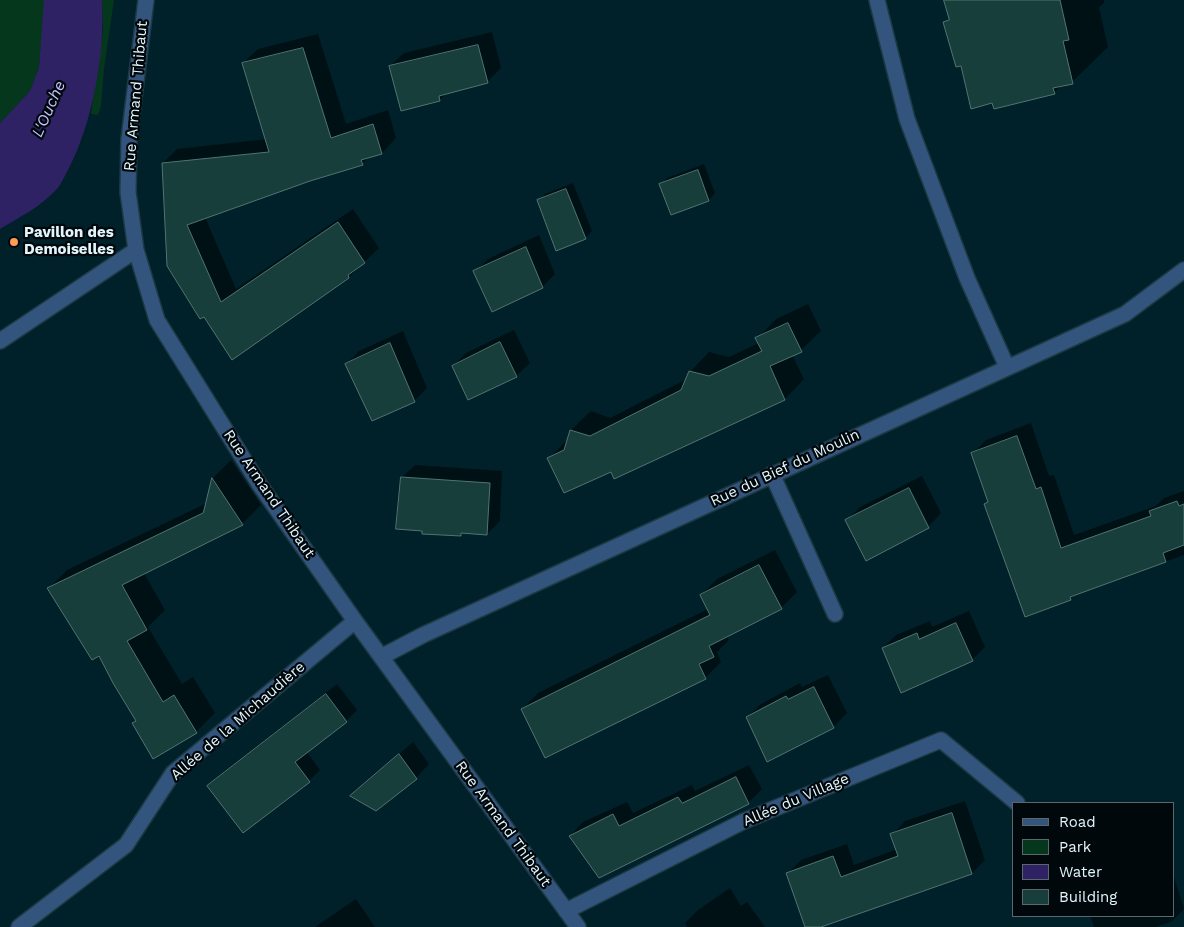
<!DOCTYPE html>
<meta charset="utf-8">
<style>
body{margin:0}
#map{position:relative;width:1184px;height:927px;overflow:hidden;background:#00202a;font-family:"Work Sans",sans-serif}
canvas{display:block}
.legend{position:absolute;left:1012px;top:802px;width:162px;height:115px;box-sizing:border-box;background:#00080c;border:1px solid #5a676c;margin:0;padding:6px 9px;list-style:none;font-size:15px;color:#e2f5fb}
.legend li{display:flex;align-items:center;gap:10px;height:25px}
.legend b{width:25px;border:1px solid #5a676c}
</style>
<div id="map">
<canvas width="1184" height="927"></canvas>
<ul class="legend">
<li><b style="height:6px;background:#33557d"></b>Road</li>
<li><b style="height:14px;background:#05371c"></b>Park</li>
<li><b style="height:14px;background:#2f2264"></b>Water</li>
<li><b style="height:14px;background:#173e3b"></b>Building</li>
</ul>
</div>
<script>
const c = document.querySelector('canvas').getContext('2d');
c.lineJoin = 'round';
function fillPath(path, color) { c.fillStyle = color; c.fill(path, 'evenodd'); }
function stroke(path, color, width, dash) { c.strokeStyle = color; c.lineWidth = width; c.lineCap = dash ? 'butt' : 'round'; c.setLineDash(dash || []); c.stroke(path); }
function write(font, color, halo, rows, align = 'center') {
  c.font = font + ' "Work Sans",sans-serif'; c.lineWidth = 4.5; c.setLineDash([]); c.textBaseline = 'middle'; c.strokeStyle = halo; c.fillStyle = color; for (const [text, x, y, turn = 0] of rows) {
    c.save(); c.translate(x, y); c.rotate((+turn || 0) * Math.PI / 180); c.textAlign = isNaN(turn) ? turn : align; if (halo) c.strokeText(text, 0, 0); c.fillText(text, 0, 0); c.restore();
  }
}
const green = new Path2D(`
 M0,0H44L45,3L39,67L30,91L0,123Z
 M102,0H114L104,69L101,106L98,115L91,114L103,29Z`);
const water = new Path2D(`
 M44,0H102C105,54 93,122 68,170C64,177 61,185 56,190C40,207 20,217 0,229V123L30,91L39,67Z`);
const shadow = new Path2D(`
 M945,0H1104V3L1099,7L1108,47L1072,82L1062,85L1054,93L993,101L962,64L945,22L949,18Z
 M492,32L501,68L487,82L448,92L440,100L390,66L404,53Z
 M318,34L346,124L388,110L396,138L382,153L370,156L362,164L310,180L205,217L236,289L353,209L379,248L349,277L232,358L163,163L177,149L267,139L243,63L258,49Z
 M704,164L715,193L709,200L672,214L661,185L667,178Z
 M573,183L592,231L586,237L556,249L539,201L545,194Z
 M539,235L555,274L542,287L475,272L488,259Z
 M808,304L821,331L801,350L792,355L804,379L785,399L615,477L612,471L549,458L569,438L571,430L591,411L610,418L687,379L690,372L709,352L729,357L759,343L757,339L776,319Z
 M514,330L530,363L516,376L453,366L466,353Z
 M403,331L427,388L414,401L372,419L347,364L359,351Z
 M1031,423L1049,476L1054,475L1074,535L1156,506L1164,498L1184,491V555L1076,594L1070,599L985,504L989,501L973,453L986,440Z
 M231,460L261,505L242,524L144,573L165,610L148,627L182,684L193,677L215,713L196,732L133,723L137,720L99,654L49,588L67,570L207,503L213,478Z
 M415,465L502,471L500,521L487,534L464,532L460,535L402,477Z
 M922,476L941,513L928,527L847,520L860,507Z
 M775,550L797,592L781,608L727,636L729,640L717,652L721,662L705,678L522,709L538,693L708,609L701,595L717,579Z
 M969,611L985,647L972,660L883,648L896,635L930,621L932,627Z
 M828,675L847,713L833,727L768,761L747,717L761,704L800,683L802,687Z
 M337,684L357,710L346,721L307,752L320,770L309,781L209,786L220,776Z
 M413,742L429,764L416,778L352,795Z
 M749,765L762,789L748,803L570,836L583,822L627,802L633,813L692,785L695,791Z
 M965,801L985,860L972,873L817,927H806L788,873L801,860L847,844L854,865L897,849L892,835L905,821Z
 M1173,874L1184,909L1171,922L1155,927H1094L1090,916H1173Z
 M730,888L741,906L747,902L765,927H687L685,923L698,910Z
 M356,899L375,927H315Z`);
const building = new Path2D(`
 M944,0H1060L1069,40L1063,41L1073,84L1053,88L1055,94L994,109L992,103L971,109L961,66L956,67L943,22L949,20Z
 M478,45L488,83L439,96L440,101L401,111L389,66Z
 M303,48L331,138L373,124L382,154L361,160L363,165L310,181L187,225L221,302L338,222L365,263L348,275L349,278L232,360L204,317L200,319L167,266L162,163L269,152L242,63Z
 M698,170L709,201L671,215L659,184Z
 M566,189L586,239L556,251L537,200Z
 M526,247L543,288L492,312L473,271Z
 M788,323L802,352L770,366L785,400L614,479L611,472L564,493L547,458L564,450L570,430L590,436L681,390L689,371L709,376L762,351L755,338Z
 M500,342L517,377L468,400L452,366Z
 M390,343L415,402L372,421L345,364Z
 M1017,436L1036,489L1041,487L1061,548L1151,516L1149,511L1177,501L1179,506L1184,504V545L1163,553L1166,562L1070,597L1071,600L1025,617L984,504L988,502L971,453Z
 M401,477L490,483L487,535L461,533V536L422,534V531L396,529Z
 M212,478L243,525L122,585L147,630L127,641L163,702L174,695L197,733L153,759L132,723L136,721L113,683L99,656L92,660L47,588L203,513Z
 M909,488L929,528L866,561L845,520Z
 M759,565L782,609L709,646L714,657L699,664L706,679L545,758L521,709L710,615L700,595Z
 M956,623L973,661L901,693L882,648L917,633L919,639Z
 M814,687L834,728L767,762L746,717L786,696L788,699Z
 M326,694L347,722L295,762L310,782L243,833L207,786Z
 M399,754L417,779L376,811L350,796Z
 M736,777L749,804L599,878L569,836L613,814L619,826L678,797L682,803Z
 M952,813L972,874L821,927H805L786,873L833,856L841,877L898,856L890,834Z`);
const minor = new Path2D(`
 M146,0L129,139L128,192L136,250L157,320L259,484L355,621L578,927
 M877,0L907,119L967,278L1007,367
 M0,341L136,250
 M772,474L835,614
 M381,657L423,635L1125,314L1184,270
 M566,911L744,821L941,740L1017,803
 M19,927L126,845L173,773L355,621`);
const markers = [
 [14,242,5,"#fd9c56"]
];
const streetNames = [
 ["Rue Armand Thibaut",136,96,-85],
 ["Rue du Bief du Moulin",785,468,-25],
 ["Rue Armand Thibaut",269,494,56],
 ["Allée de la Michaudière",238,721,-41],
 ["Allée du Village",796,800,-23],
 ["Rue Armand Thibaut",503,824,54]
];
const poiNames = [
 ["Pavillon des",24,233],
 ["Demoiselles",24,250]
];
const waterNames = [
 ["L'Ouche",49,109,-66]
];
fillPath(green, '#05371c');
fillPath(water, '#2f2264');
fillPath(shadow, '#0007');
fillPath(building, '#173e3b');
stroke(building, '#507571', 1);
stroke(minor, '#1b3a43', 18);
stroke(minor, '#33557d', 15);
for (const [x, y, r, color] of markers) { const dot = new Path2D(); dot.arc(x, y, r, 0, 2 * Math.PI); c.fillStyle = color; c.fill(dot); stroke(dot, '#00080c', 2); }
write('15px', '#e2f5fb', '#00080c', streetNames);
write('bold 15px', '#e2f5fb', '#00080c', poiNames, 'left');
write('italic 16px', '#c5c1fe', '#00080c', waterNames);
</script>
